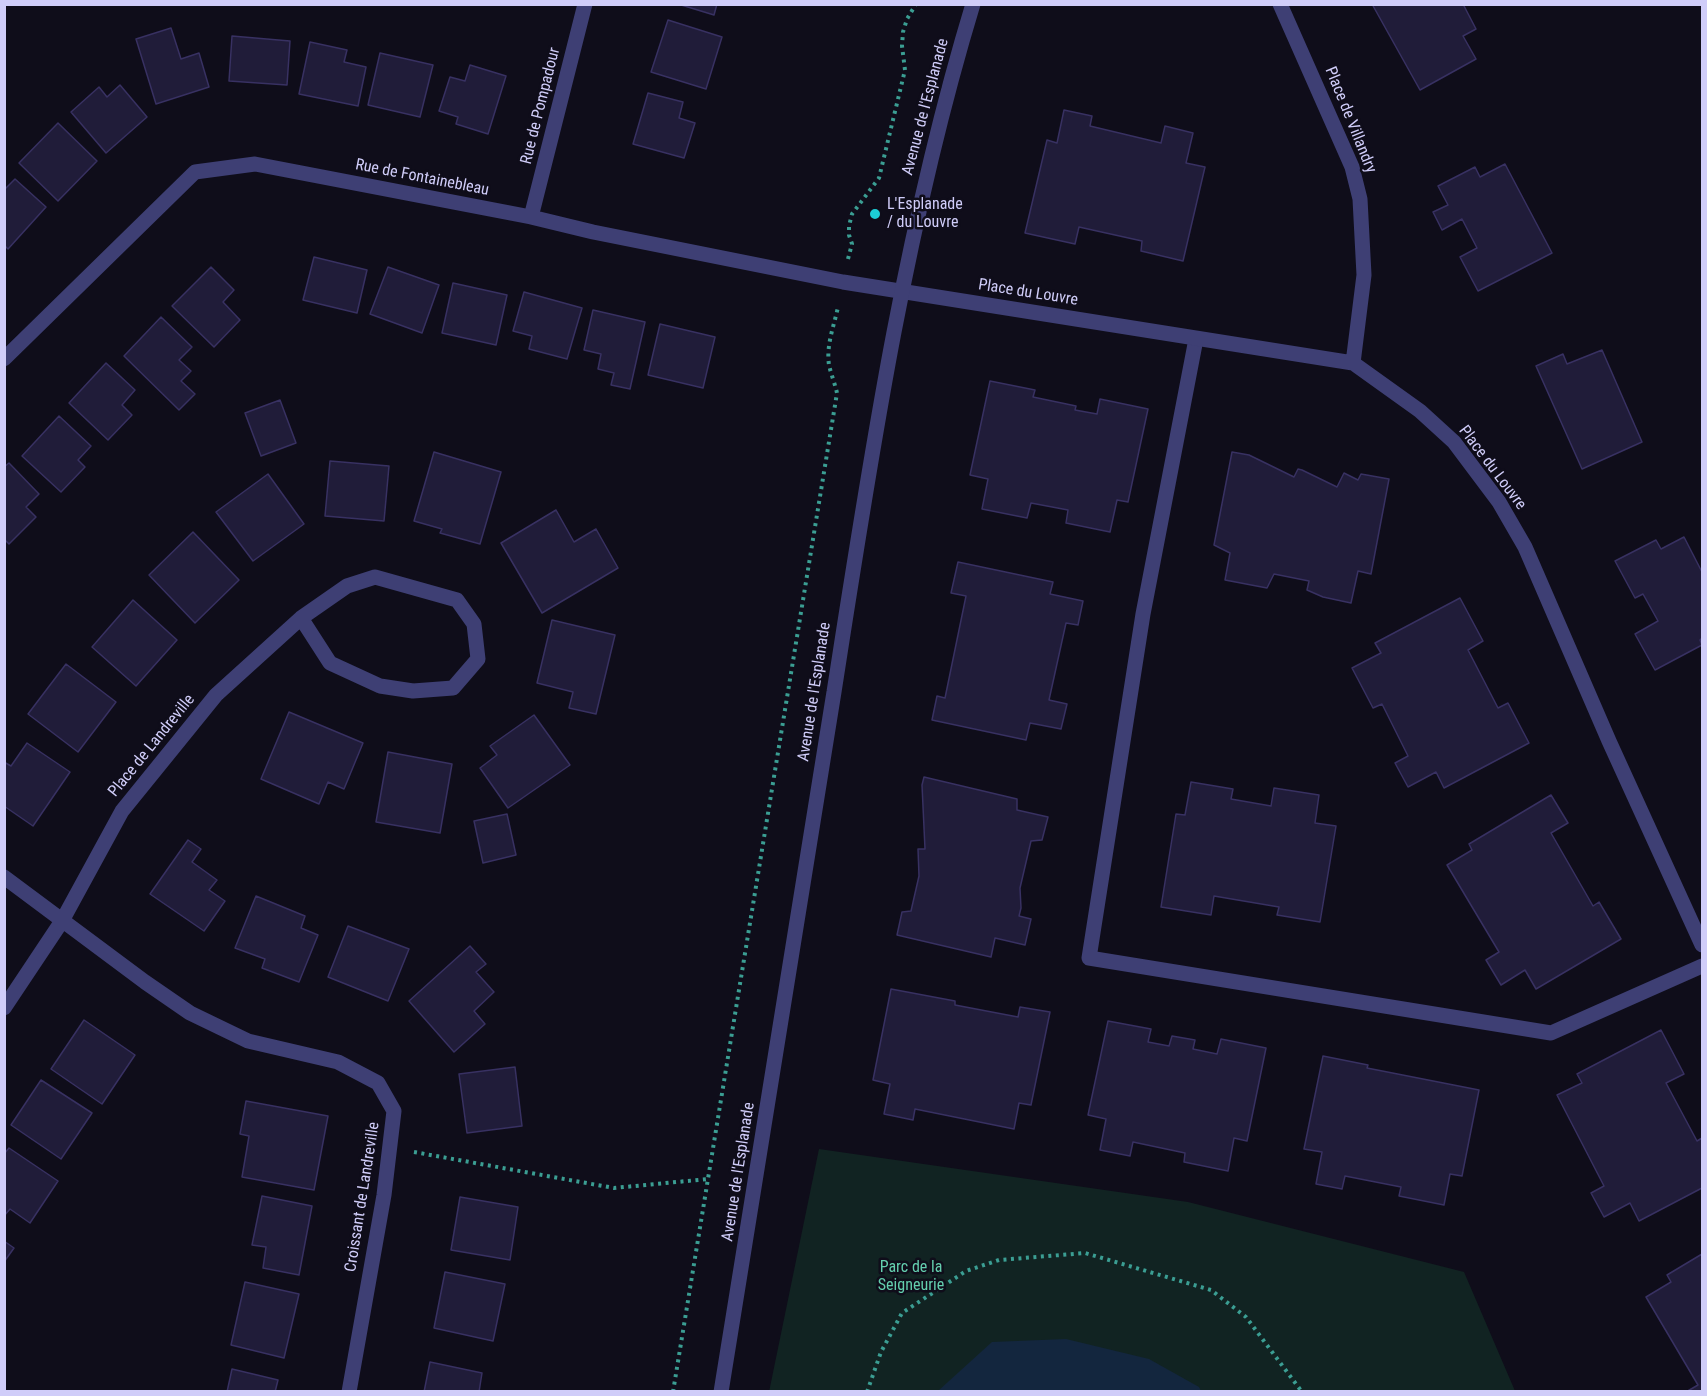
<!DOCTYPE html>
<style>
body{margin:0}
#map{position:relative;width:1707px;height:1396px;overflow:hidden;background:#0f0d1a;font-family:"Roboto Condensed",sans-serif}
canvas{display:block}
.frame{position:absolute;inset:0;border:6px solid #d0cdf9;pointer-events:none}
</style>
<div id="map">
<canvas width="1707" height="1396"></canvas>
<div class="frame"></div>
</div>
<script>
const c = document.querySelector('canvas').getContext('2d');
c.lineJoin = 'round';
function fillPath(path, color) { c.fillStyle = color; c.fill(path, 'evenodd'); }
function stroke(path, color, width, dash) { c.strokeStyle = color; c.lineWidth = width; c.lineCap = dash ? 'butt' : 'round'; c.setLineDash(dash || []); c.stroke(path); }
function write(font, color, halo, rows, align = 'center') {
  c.font = font + ' "Roboto Condensed",sans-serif'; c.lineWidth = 5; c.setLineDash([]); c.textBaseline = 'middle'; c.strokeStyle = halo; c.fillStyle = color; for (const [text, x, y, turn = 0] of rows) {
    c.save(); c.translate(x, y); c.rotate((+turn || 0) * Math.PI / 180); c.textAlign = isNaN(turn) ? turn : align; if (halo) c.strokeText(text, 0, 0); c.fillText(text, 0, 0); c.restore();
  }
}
const green = new Path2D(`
 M819,1149L1188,1202L1464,1272L1515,1391L769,1392Z`);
const water = new Path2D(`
 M1066,1339L1149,1359L1199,1387L1201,1391H938L992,1342Z`);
const building = new Path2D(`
 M678,4H717L714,15Z
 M1372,4H1463L1476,29L1463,36L1476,59L1420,90Z
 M668,20L722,37L706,89L651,72Z
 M171,28L181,59L199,53L209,87L156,104L136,39Z
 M232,36L290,41L287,85L229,81Z
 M310,42L347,50L344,62L366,67L358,106L299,94Z
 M380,53L433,65L420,117L368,105Z
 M470,65L506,76L488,134L456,124L458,117L439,111L450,77L465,81Z
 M120,85L147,117L106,153L71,112L99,87L107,97Z
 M648,93L683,102L679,118L695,123L684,158L633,144Z
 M1064,110L1092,116L1090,126L1161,143L1165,126L1193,133L1186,163L1205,167L1183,261L1141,251L1142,241L1079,227L1075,244L1025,233L1047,140L1057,143Z
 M58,123L97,161L58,201L19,163Z
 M1505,164L1552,253L1478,291L1460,257L1477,248L1462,219L1442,230L1433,212L1448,205L1438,186L1475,167L1480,177Z
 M15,179L46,207L8,249L4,245V190Z
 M314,257L367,270L357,313L303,300Z
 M211,267L234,290L223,302L240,320L214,347L172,306Z
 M388,267L439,285L422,333L370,314Z
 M453,283L507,295L496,345L442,333Z
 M524,292L582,308L567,359L529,349L532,336L513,331Z
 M593,310L645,322L630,389L611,385L614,373L598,369L601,354L584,350Z
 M161,317L192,347L179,360L191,371L181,381L195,394L179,410L124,356Z
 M660,324L715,337L703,388L648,375Z
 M1602,350L1642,442L1582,469L1536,366L1563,354L1567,364Z
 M106,363L135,390L122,405L132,415L108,440L69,403Z
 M990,381L1035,390L1033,397L1076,406L1075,410L1097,414L1100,399L1148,409L1128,502L1117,500L1110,532L1066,523L1068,510L1031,503L1027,518L982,509L988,479L970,475Z
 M280,400L296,443L261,456L245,413Z
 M59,416L91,446L78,460L85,467L61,492L22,456Z
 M434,452L501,472L480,544L440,533L442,529L414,521Z
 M1232,452L1249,455L1294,477L1298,469L1302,470L1337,487L1344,473L1358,480L1361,474L1389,479L1371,574L1358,571L1351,603L1323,597L1307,590L1309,581L1274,574L1267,588L1225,580L1230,553L1214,545Z
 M330,461L389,466L384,521L325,516Z
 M9,463L39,494L26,507L36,517L9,544L4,539V467Z
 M268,474L304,524L253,561L216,512Z
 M556,510L574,542L596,529L618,568L542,613L501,543Z
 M193,532L239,580L195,623L149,575Z
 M1684,537L1702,572V638L1700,640L1702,645L1655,670L1635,634L1658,621L1643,594L1635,598L1615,561L1656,540L1661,549Z
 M958,562L1053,582L1050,594L1083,601L1078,625L1066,623L1049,700L1067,704L1061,729L1030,723L1026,740L932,720L937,696L945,698L966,596L951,593Z
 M1460,598L1483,641L1468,650L1498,708L1508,703L1529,743L1444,788L1436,772L1408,787L1395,763L1408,756L1382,704L1373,708L1352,668L1381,653L1375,643Z
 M133,600L177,640L136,686L92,647Z
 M552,620L615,635L596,714L569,708L573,692L537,683Z
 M66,664L116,702L78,752L28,714Z
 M289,712L363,743L344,789L328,782L319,804L261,779Z
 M534,715L570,765L508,808L480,768L497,755L490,746Z
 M27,743L70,772L33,826L4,806V762L11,766Z
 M388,752L452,764L440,833L376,822Z
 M924,777L1017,799V810L1048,817L1042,840L1031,841L1020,888L1021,908L1019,916L1031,919L1025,945L995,938L991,957L897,935L902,912L911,911L919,876L918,849H925L922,785Z
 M1191,782L1233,789L1231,799L1271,806L1274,788L1319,795L1315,823L1336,826L1320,922L1277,915L1279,907L1214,896L1211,915L1161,907L1176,814L1185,815Z
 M1551,795L1568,823L1551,833L1593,906L1599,902L1621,939L1536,989L1525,970L1501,985L1486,960L1499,952L1447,865L1472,850L1469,844Z
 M507,814L516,855L483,863L474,821Z
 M188,840L201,849L192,862L217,880L209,890L225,901L204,931L150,894Z
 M256,896L305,916L301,928L318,935L299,982L262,968L265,959L235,948Z
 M348,926L409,949L388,1001L328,977Z
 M470,946L486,964L476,972L494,992L474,1011L485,1024L454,1052L409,1001Z
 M891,989L955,1001V1005L1018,1017L1020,1007L1050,1012L1031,1105L1019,1103L1014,1129L915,1109L913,1120L884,1114L890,1084L873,1080Z
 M84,1020L135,1055L102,1104L51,1069Z
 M1108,1021L1151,1029L1148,1042L1169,1046L1172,1036L1195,1040L1193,1049L1217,1054L1221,1039L1266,1048L1247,1141L1234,1138L1228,1171L1184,1162L1185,1153L1133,1142L1130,1156L1100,1150L1106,1119L1088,1115Z
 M1661,1030L1684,1074L1666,1083L1697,1141L1702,1138V1188L1639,1221L1630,1203L1604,1217L1591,1193L1604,1186L1557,1095L1582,1083L1577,1074Z
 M1323,1056L1368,1065L1367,1068L1479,1090L1462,1176L1450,1174L1444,1205L1399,1196L1401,1187L1345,1176L1342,1189L1316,1184L1322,1152L1304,1149Z
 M515,1067L522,1126L467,1133L459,1074Z
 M41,1080L92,1113L61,1159L11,1125Z
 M246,1101L328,1116L314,1190L242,1177L249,1136L240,1134Z
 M9,1148L58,1181L30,1223L10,1209L4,1216V1154Z
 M262,1196L312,1206L299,1275L263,1268L266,1247L252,1245Z
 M460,1197L518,1207L510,1260L451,1250Z
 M4,1241L14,1248L4,1262Z
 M1702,1254V1392H1686L1698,1385L1646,1297L1671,1282L1667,1275Z
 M445,1272L505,1284L493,1341L434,1328Z
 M245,1282L299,1294L284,1358L231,1345Z
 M430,1362L482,1373L479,1392H424Z
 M232,1369L278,1380L275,1392H227Z`);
const path = new Path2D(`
 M848,259L852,244L849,235V226L852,214L879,178L905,70L902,46L903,32L907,19L916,4
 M414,1152L614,1188L708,1179
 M673,1392L837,393C835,384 831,374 829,365C826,345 834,326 838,307
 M867,1392L881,1352L902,1313L966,1271L999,1260L1085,1253L1211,1290L1246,1317L1302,1392`);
const service = new Path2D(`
 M1196,339L1143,614L1089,958L1551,1033L1702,966`);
const minor = new Path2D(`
 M1280,4L1352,167L1360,199L1364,275L1353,363
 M531,217L585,4
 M4,359L195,172L255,164L531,217L593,232L843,282L1353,363L1420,411L1454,442L1499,502L1525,547L1609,741L1702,945
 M4,877L145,982L190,1013L248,1041L338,1062L378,1083L394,1111L384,1195L349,1392
 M4,1008L62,921L122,811L216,695L301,618L347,586L375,577L457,600L474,624L478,659L453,688L413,691L380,686L330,663L301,618`);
const tertiary = new Path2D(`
 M721,1392C760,1158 797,925 834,692C870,461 905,228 973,4`);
const markers = [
 [875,214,6,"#1ccdd6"]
];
const streetNames = [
 ["Rue de Pompadour",541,106,-76],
 ["Avenue de l'Esplanade",926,107,-75],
 ["Place de Villandry",1350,120,68],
 ["Rue de Fontainebleau",422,178,11],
 ["Place du Louvre",1028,293,9],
 ["Place du Louvre",1492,468,53],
 ["Avenue de l'Esplanade",815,692,-81],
 ["Place de Landreville",152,746,-51],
 ["Avenue de l'Esplanade",739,1172,-81],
 ["Croissant de Landreville",363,1197,-81]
];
const poiNames = [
 ["L'Esplanade",887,205],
 ["/ du Louvre",887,223]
];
const parkNames = [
 ["Parc de la",911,1268],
 ["Seigneurie",911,1286]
];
fillPath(green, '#112322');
fillPath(water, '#13263e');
fillPath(building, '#201c39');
stroke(building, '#383162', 1.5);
stroke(path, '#3b9e93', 4, [3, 4.5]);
stroke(service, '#3e3f74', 15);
stroke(minor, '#3e3f74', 15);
stroke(tertiary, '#3e3f74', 15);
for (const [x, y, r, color] of markers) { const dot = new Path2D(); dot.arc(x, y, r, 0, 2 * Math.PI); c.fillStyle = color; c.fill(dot); stroke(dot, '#0f0d1a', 2); }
write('16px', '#d0cdf9', '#0f0d1a', streetNames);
write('16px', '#d0cdf9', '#0f0d1a', poiNames, 'left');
write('16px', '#64ceae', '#0f0d1a', parkNames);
</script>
